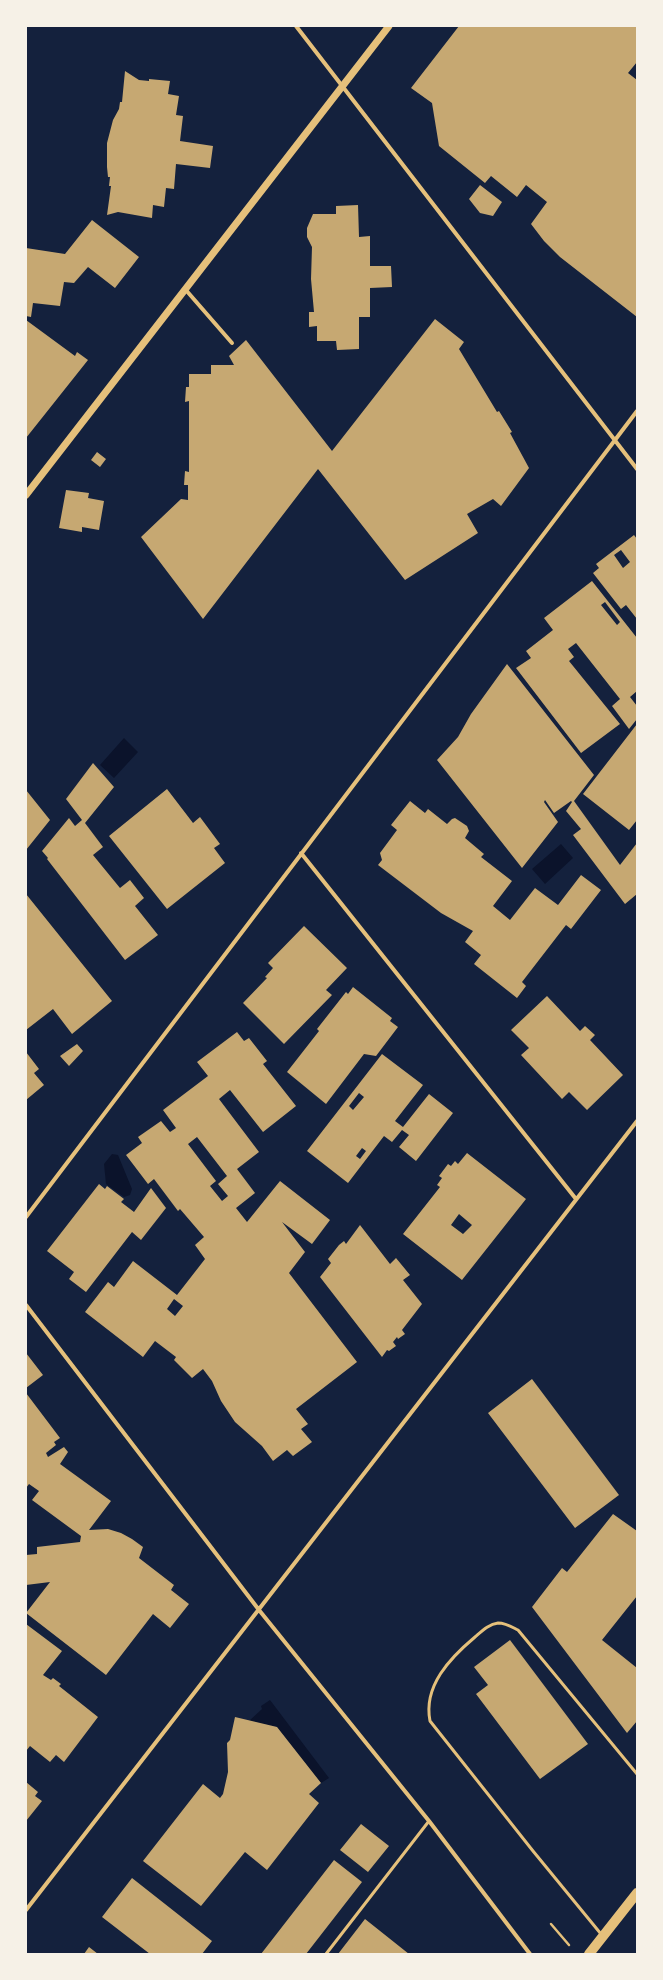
<!DOCTYPE html>
<style>
body{margin:0}
#map{position:relative;width:663px;height:1980px;overflow:hidden;background:#14213d;font-family:"DejaVu Sans",sans-serif}
canvas{display:block}
.frame{position:absolute;inset:0;border:27px solid #f6f1e7;pointer-events:none}
</style>
<div id="map">
<canvas width="663" height="1980"></canvas>
<div class="frame"></div>
</div>
<script>
const c = document.querySelector('canvas').getContext('2d');
c.lineJoin = 'round';
function fillPath(path, color) { c.fillStyle = color; c.fill(path, 'evenodd'); }
function stroke(path, color, width, dash) { c.strokeStyle = color; c.lineWidth = width; c.lineCap = dash ? 'butt' : 'round'; c.setLineDash(dash || []); c.stroke(path); }
const water = new Path2D(`
 M124,738L138,752L114,778L100,765Z
 M561,844L573,858L545,884L532,869Z
 M112,1154L118,1155L132,1189L130,1195L124,1197L106,1184L104,1164Z
 M270,1700L329,1778L321,1783L277,1727L249,1721L262,1709L261,1706Z`);
const building = new Path2D(`
 M459,26H637V62L628,73L637,80V317L560,257L544,241L531,224L547,202L526,185L517,197L491,176L485,183L439,146L432,103L411,88Z
 M125,71L139,80L149,81V79L170,81L168,94L179,96L176,115L183,116L180,141L213,146L210,168L176,164L174,189L166,188L164,207L153,205L152,218L118,212L107,215L111,186H109L110,177H108L107,167V143L113,120L119,109L120,102H122Z
 M480,185L502,202L493,216L480,213L469,199Z
 M358,205L359,237L370,236V266H391L392,287L370,288V317H359V349L337,350L336,341H317V326L309,327V312H314L311,279L312,247L307,237V228L313,214H336V206Z
 M92,220L139,257L115,288L88,267L74,283L64,282L60,306L33,303L31,317L26,316V248L65,254Z
 M435,319L464,342L459,349L497,412L499,411L512,432L510,433L529,468L501,506L493,499L467,514L478,533L405,580L318,469L203,619L141,537L181,499L188,500V485H184L185,471L189,472V401L185,402L186,387H189V374H211V365H234L229,356L246,340L332,451Z
 M26,320L75,356L77,352L88,360L26,438Z
 M97,452L106,459L100,467L91,460Z
 M66,490L89,493L88,498L104,501L99,530L82,527V532L59,528Z
 M634,535L637,539V619L626,605L621,609L593,573L599,568L596,564ZM621,550L630,562L623,568L614,555Z
 M592,581L637,638V691L630,697L637,706V719L629,729L612,706L620,699L576,643L568,649L574,657L569,661L620,724L581,753L516,668L531,658L526,651L553,630L544,618ZM605,602L620,622L617,625L601,605Z
 M507,664L594,775L574,801L620,865L637,843V894L625,904L573,835L581,829L566,811L572,802L571,801L554,813L545,800L544,802L558,822L522,868L437,760L458,737L471,714Z
 M637,724V820L629,830L583,794Z
 M93,763L114,787L85,823L103,847L93,855L120,888L130,880L144,898L135,906L158,935L125,960L47,859L48,858L42,851L69,818L75,826L82,820L66,799Z
 M167,789L193,823L200,817L220,844L214,848L225,863L167,909L109,836Z
 M26,790L50,820L26,850Z
 M410,801L425,813L428,809L447,824L452,819L455,818L467,826L469,831L465,838L484,854L481,857L512,881L493,906L510,920L535,888L558,905L581,875L601,890L571,929L566,925L522,982L526,986L517,998L474,964L481,955L465,942L473,931L441,913L378,865L382,860L380,853L397,830L391,825Z
 M26,894L112,1001L72,1034L53,1009L26,1030Z
 M304,926L347,968L326,990L332,995L284,1044L243,1003L267,978L265,977L273,968L268,963Z
 M353,987L392,1018L390,1021L398,1027L376,1056L364,1054L326,1104L287,1072L319,1031L317,1029L346,992L348,994Z
 M547,996L580,1031L585,1026L595,1035L590,1040L623,1075L587,1110L569,1092L562,1099L521,1055L529,1048L511,1030Z
 M237,1032L244,1041L249,1038L267,1061L263,1064L296,1106L263,1132L230,1090L219,1099L259,1152L237,1169L255,1193L236,1208L247,1222L280,1181L330,1220L312,1244L282,1222L305,1252L289,1273L357,1362L296,1409L308,1424L301,1429L312,1442L293,1456L287,1450L273,1461L262,1446L235,1422L221,1401L212,1381L203,1369L192,1378L174,1360L176,1357L155,1341L143,1357L85,1312L108,1282L114,1287L133,1261L177,1295L205,1259L195,1245L204,1237L180,1209L178,1211L154,1179L148,1184L126,1155L142,1143L138,1137L161,1121L170,1132L176,1128L163,1110L208,1076L197,1062ZM197,1137L227,1176L218,1184L228,1196L222,1201L210,1186L216,1181L188,1144ZM174,1299L183,1306L175,1316L167,1309Z
 M77,1044L83,1051L69,1066L60,1056Z
 M26,1052L39,1069L34,1073L44,1085L26,1100Z
 M382,1054L423,1085L395,1121L403,1127L429,1094L453,1113L416,1161L399,1147L409,1135L402,1130L392,1142L384,1136L348,1183L307,1151ZM359,1093L364,1097L353,1110L349,1106ZM362,1148L366,1151L360,1159L356,1156Z
 M467,1153L526,1199L462,1280L403,1234L440,1187L437,1185L442,1178L439,1176L448,1164L451,1166L455,1161L458,1164ZM459,1214L472,1225L463,1234L451,1225Z
 M99,1184L105,1189L107,1186L124,1199L121,1202L134,1212L151,1188L166,1208L141,1240L132,1232L86,1292L69,1279L74,1272L47,1251Z
 M360,1225L390,1264L396,1258L410,1275L403,1280L422,1304L402,1330L405,1334L398,1339L397,1337L393,1342L396,1346L389,1351L387,1350L382,1357L320,1277L331,1263L328,1259L339,1245L344,1241L346,1244Z
 M26,1353L43,1375L26,1388Z
 M532,1379L619,1495L575,1528L488,1413Z
 M26,1393L60,1438L54,1442L56,1445L46,1453L48,1457L64,1447L68,1452L60,1464L111,1501L89,1530L108,1529L121,1533L132,1539L143,1547L139,1558L174,1585L171,1590L189,1604L170,1628L153,1614L106,1675L26,1613L50,1582L26,1585V1555L37,1554V1547L80,1542L81,1536L32,1500L39,1491L29,1484L26,1488Z
 M613,1514L637,1531V1596L602,1640L637,1668V1721L627,1733L532,1607L562,1568L567,1572Z
 M26,1624L62,1651L43,1675L51,1680L53,1678L61,1684L59,1686L98,1717L64,1762L56,1755L50,1762L30,1746L26,1751Z
 M510,1640L588,1744L540,1779L476,1694L488,1685L474,1667Z
 M235,1717L277,1727L321,1783L309,1794L319,1803L267,1870L245,1852L201,1906L143,1861L203,1784L220,1798L223,1794L228,1772L227,1743L230,1740Z
 M26,1782L38,1792L35,1796L42,1801L26,1821Z
 M361,1824L389,1846L368,1872L340,1850Z
 M334,1860L362,1882L306,1954H261Z
 M132,1878L212,1941L202,1954H150L102,1917Z
 M365,1919L409,1954H338Z
 M89,1947L98,1954H84Z`);
const path = new Path2D(`
 M551,1924L569,1945`);
const service = new Path2D(`
 M601,1934L533,1851L430,1721C423,1686 450,1658 475,1637C482,1631 489,1624 498,1623C506,1623 512,1627 518,1630L637,1774
 M326,1954L429,1821`);
const minor = new Path2D(`
 M296,26L637,469
 M185,289L232,343
 M301,853L576,1199
 M26,1217L637,411
 M26,1305L259,1610L429,1821L530,1954
 M26,1910L637,1121`);
const tertiary = new Path2D(`
 M26,495L389,26`);
const primary = new Path2D(`
 M589,1954L637,1893`);
fillPath(water, '#0b132b');
fillPath(building, '#c6a872');
stroke(path, '#e5c07b', 2.5);
stroke(service, '#e5c07b', 3);
stroke(minor, '#e5c07b', 4);
stroke(tertiary, '#e5c07b', 7);
stroke(primary, '#e5c07b', 10);
</script>
